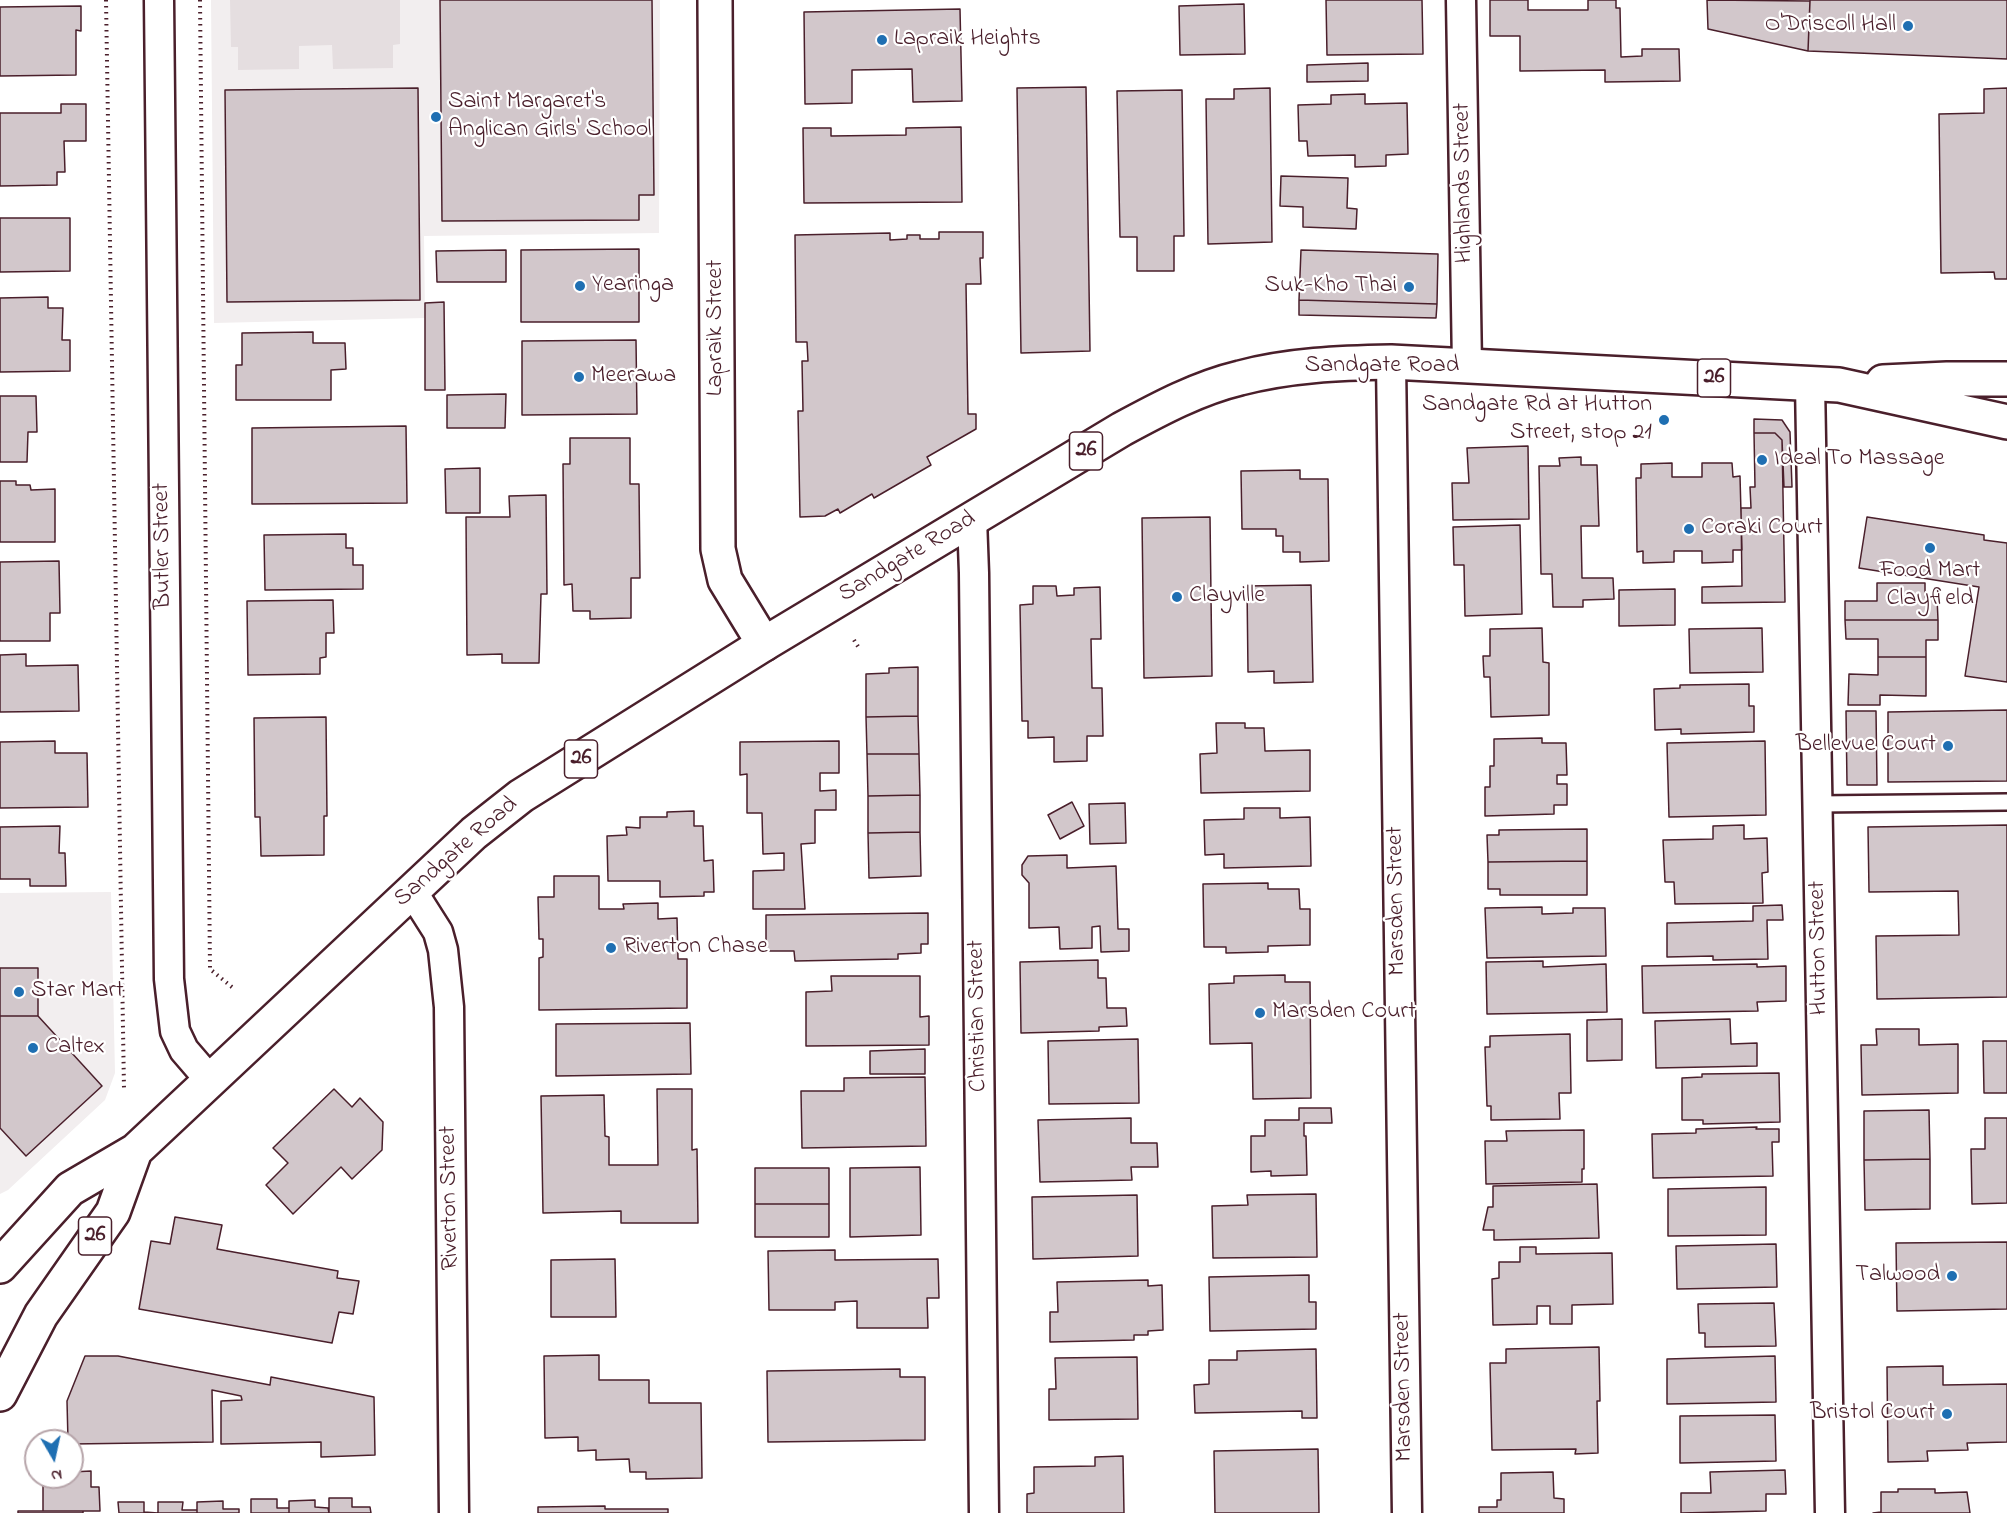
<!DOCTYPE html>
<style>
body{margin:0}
#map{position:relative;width:2007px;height:1513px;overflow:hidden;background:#fff;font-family:"Indie Flower",sans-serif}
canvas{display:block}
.north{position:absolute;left:24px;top:1429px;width:60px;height:60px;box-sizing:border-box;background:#fff;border:2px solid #b7a5aa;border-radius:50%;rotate:171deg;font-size:16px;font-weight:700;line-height:24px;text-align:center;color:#4a1f2b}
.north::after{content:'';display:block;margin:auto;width:21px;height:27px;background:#1f6fb2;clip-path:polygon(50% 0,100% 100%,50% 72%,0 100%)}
</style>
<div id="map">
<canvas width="2007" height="1513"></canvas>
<div class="north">N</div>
</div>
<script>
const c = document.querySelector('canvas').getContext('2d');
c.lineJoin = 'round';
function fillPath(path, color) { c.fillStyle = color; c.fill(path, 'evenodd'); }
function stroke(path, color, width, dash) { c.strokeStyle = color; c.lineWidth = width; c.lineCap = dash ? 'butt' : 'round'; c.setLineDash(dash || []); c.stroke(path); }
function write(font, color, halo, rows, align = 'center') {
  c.font = font + ' "Indie Flower",sans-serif'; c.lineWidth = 4.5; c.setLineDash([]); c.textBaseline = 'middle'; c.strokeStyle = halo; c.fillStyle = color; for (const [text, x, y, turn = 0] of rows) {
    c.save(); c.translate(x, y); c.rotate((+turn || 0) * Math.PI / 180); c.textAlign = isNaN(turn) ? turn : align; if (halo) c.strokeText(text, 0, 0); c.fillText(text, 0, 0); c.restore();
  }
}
const built = new Path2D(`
 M211,0H660L659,233L424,236L425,318L214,323Z
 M111,892L115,1073L105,1100L8,1190L0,1194V893Z`);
const green = new Path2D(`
 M230,0H400V44L393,45V68L333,69L332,45L299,46V69L238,70V47H231Z`);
const building = new Path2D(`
 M440,0H652L654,195H639V220L442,221Z
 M1326,0H1422L1423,54L1327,55Z
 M1490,0H1528V10H1588V0H1616V8H1620L1621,57L1642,56V49H1679L1680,81L1605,82V70L1520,71V36H1490Z
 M1707,0L1810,1L1808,51L1708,29Z
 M1810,0H2007V59L1808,51Z
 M1244,4L1245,54L1180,55L1179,6Z
 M81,6V31L76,30V75L0,76V7Z
 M960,9L962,101L913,102L912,69L852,70V103L805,104L804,12Z
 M1368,63V81L1307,82V65Z
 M1086,87L1090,351L1021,353L1017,88Z
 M418,88L420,300L227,302L225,90Z
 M1270,88L1272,242L1208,244L1206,99H1234V89Z
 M2007,88V279H1995L1994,272L1941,273L1939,114L1984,113V89Z
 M1182,90L1184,236H1174V271H1137V237H1120L1117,91Z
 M1365,94V104L1407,103L1408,154L1386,155V166L1355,167V155L1308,156L1307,141H1299L1298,105L1331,104V95Z
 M61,104H86V141H64L65,172H57V185L0,186V113H61Z
 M961,127L962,202L804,203L803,128H831V136L906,135V128Z
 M1281,176L1348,178L1347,208L1357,209L1356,229L1303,227V207L1280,206Z
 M0,218H70V271L0,272Z
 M939,232H983V258H980L981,284H966L968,414H976V429L927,457L931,465L874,498L872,494L840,513L838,509L825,516L800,517L798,411H803L802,361H808L807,342H796L795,235L890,233V240L907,239V235H920V239H939Z
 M639,249V322H521V250Z
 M506,250V282H437L436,251Z
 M1301,250L1438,254L1437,304L1299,300Z
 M48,297V308H63L62,340H70V371L0,372V298Z
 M1299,300L1437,304L1436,318L1299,315Z
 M444,302L445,390H425V303Z
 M313,332V343H345L346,369L331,370V400H236V365H242V333Z
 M636,340L637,414L522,415V341Z
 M506,394L505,428H447V395Z
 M0,396H36L37,432H28L27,462H0Z
 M1754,419L1782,420L1790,432L1792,487H1784L1782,440L1775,433H1754Z
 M406,426L407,503L252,504V428Z
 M1754,433H1775L1782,440L1785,602L1702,603V587L1742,586L1741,508H1751L1750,487H1755Z
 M570,438H630V484H639L640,578H631V618L590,619V611H573L572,584L564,585L563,464H570Z
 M1528,446L1529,519L1453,520L1452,483H1469L1467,448Z
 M1581,457V465H1597L1599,526H1581L1582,578H1613L1614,599L1583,600V607H1553L1552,574H1541L1539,466H1560L1559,458Z
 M1672,463V477H1702V463H1732L1733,477L1740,476L1742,550H1733V562L1702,563V551H1674V562L1643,563V551L1637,552L1636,478H1641V464Z
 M480,468V513H446L445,469Z
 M1300,470V479H1328L1329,561L1300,562V552H1283V536H1276V529H1242L1241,471Z
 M0,481H16V485H30L31,490L55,489V542H0Z
 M546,495L547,594H541L539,663H502V654L467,655L466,517H510L509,496Z
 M1210,517L1212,676L1144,678L1142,518Z
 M1867,517L1984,535V540L2007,543V682L1965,676L1979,587L1859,568Z
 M1520,525L1522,614L1465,616L1464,565H1454L1453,527Z
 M346,534V548H353V565H363V589L265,590L264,535Z
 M59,561L60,613H50V641H0V562Z
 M1877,583H1925V597H1937L1938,620H1845V601H1877Z
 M1311,585L1313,682L1274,683V671L1248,672L1247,586Z
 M1033,586H1056L1057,596L1074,595V588L1100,587L1101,639H1091L1092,688H1102L1103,736H1087V761L1054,762V737L1028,738V721H1022L1020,605L1033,604Z
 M1675,589V625L1619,626V590Z
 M333,600L334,633H326V657L320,658V674L248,675L247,601Z
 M1845,620H1938V640H1926V657H1878V639H1846Z
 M1542,628L1543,662L1549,663V715L1491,717L1490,677H1484L1483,656H1490V629Z
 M1762,628L1763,672L1690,673L1689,629Z
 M26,654V666L78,665L79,711L0,712V655Z
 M1878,657H1926V696L1880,695V705H1848L1849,674L1878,675Z
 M918,667V716L866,717V674L889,673V668Z
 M1749,684V706H1754V732L1681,734V729L1655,730L1654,689L1680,688V685Z
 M2007,710V781L1888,782V712Z
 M1846,711H1876L1877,785H1847Z
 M918,716L919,754H867L866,717Z
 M326,717L327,816H324V855L261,856L260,817H255L254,718Z
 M1216,723H1245V728H1264L1265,751L1310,750V791L1201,793L1200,754L1217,753Z
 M1542,738V743H1566L1567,775H1557V784H1567V805H1554V814L1485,816V787H1490V766H1494V739Z
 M55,741V753H87L88,807L0,808V742Z
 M839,741V773H820V791L836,790V810H815V843L801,844L805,909H753V871L784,870V853L763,854L762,813H747V774L740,775V742Z
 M1765,741L1766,815L1669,817L1667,743Z
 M867,754H919L920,795L868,796Z
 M920,795V832L868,833V796Z
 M1072,802L1084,826L1060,839L1048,815Z
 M1125,803L1126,843L1090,844L1089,804Z
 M1244,808H1280V818L1310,817L1311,866L1224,868V854L1205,855L1204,820L1244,819Z
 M694,811V826H703L704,861L713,860L714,892H704V896L660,897V881H608L607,836L627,835L626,827L640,828V817H667V812Z
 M1744,825V839L1767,838L1768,872L1762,873L1763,903L1675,904L1674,882H1665L1663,840L1713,839V826Z
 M2007,825V997L1877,999L1876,936L1959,935L1958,891L1869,892L1868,827Z
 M60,826L59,853H65L66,886H30V879H0V827Z
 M1587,829V861L1488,862L1487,835H1499V830Z
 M920,832L921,876L869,878L868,833Z
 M1067,855V868L1116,866L1118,929H1129V951L1101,952L1100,926L1092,927V948L1060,949L1059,927L1029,928V883L1022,875V865L1028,856Z
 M1587,861V895H1500V889H1488V862Z
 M554,876H599V909H624L623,904L658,903V919L677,918L678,959H687V1008L539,1010V958L543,957V939H539L538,897H554Z
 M1268,883V889H1299L1300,909H1310V945L1268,946V952L1226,953V947H1204L1203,884Z
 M1782,905L1783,920H1767L1768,959L1713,960V956L1667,957V923L1753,921V906Z
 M1542,907V914L1573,913V908H1605L1606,956L1487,958L1485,908Z
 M928,913V944H921V953L898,954V959L795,961L794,951H766V915Z
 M1098,960V978H1106L1107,1008H1126L1127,1026L1099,1027V1031L1021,1033L1020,962Z
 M1543,961V967L1606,964L1607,1012L1487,1014L1486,962Z
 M1757,964V967L1786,966V1001L1757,1002L1758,1011L1643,1013L1642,966Z
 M0,968H38V1016H0Z
 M1285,975V982H1310L1311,1098L1253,1099L1252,1043L1210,1044L1209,984L1234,983V976Z
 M831,976H920V1017L929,1016V1045L806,1046V992L832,991Z
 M0,1016H38L102,1086L26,1156L0,1128Z
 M1622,1019V1060L1587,1061V1020Z
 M1730,1019L1731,1044L1757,1043V1066L1656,1068L1655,1021Z
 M690,1023L691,1074L556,1076V1024Z
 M1876,1029H1919V1045L1958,1044V1093L1862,1095L1861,1045H1877Z
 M1570,1034L1571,1093H1559L1560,1119L1491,1120V1106H1487L1485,1047H1490V1036Z
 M1138,1039L1139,1103L1049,1104L1048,1041Z
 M1983,1041H2007V1093H1984Z
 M925,1049V1074H870V1051Z
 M1779,1073L1780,1122L1703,1124V1120H1682V1078L1702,1077V1074Z
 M925,1077L926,1146L802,1148L801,1091H844V1078Z
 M334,1089L352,1107L360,1098L383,1122L382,1150L352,1179L341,1167L293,1214L266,1185L288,1163L273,1148Z
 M657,1089H692V1150L697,1149L698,1223H621V1211L543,1213L541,1096L604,1095L605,1136L609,1137V1165H658Z
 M1299,1108H1331L1332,1123H1304V1136H1306L1307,1175L1271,1176V1171L1251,1172V1136H1265V1120H1299Z
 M1929,1110L1930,1159L1864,1160V1111Z
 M1131,1118V1143H1157L1158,1167H1131L1132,1180L1040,1182L1038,1120Z
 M1985,1118H2007V1203L1972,1204L1971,1149H1985Z
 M1757,1127L1756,1129H1779V1142H1772L1773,1176L1653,1178L1652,1134L1696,1133V1129Z
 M1584,1130V1169H1582V1182L1486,1184L1485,1141H1507L1506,1131Z
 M1930,1159V1209L1865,1210L1864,1160Z
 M920,1167L921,1235L850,1237V1168Z
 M755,1168H829V1204H755Z
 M1597,1184L1599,1238L1494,1240V1230H1483L1488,1207H1493V1186Z
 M1766,1187V1235L1668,1236V1189Z
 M1316,1194L1317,1257L1213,1258L1212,1206L1248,1205L1247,1195Z
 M1137,1195L1138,1256L1033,1259L1032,1197Z
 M755,1204H829V1237H755Z
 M175,1217L222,1225L217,1249L338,1271L337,1278L359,1281L353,1314L339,1312L332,1343L139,1309L151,1241L170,1244Z
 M2007,1242V1309L1897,1311L1896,1243Z
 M1776,1244L1777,1287L1677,1289L1676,1246Z
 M1520,1247H1536V1254L1612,1253L1613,1304L1572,1305V1324H1550V1306H1537V1324L1493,1325L1492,1279L1499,1278V1262H1520Z
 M835,1250V1260L938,1259L939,1298H927L928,1328H857V1301L835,1302V1310H769L768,1251Z
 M615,1259L616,1317H551V1260Z
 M1309,1275V1302H1316V1329L1210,1331L1209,1277Z
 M1148,1280V1286L1162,1285L1163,1330L1148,1331V1335H1134V1340L1050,1342V1312H1058L1057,1282Z
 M1774,1303L1776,1346L1705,1347V1333H1699L1698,1304Z
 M1599,1347L1600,1401H1597L1598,1453L1575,1454L1576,1449L1492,1450L1490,1363H1506V1349Z
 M1316,1349L1317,1418H1302V1411L1195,1413L1194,1385L1209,1384V1360H1237V1351Z
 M599,1355V1380H649V1403H701L702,1478L646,1479V1472H630L629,1459L596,1460V1450L578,1451V1437L545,1438L544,1356Z
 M85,1356H118L270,1385L271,1377L374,1397L375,1455L321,1457V1442L221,1444V1401L242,1400L241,1396L212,1390L213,1442L72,1444V1441H68L67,1401Z
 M1775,1356L1776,1402L1667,1404V1359Z
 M1137,1357L1138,1419L1049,1420V1389H1056L1055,1358Z
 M1943,1366V1385L2007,1384V1442L1967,1443L1968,1450L1927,1451L1928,1461L1888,1462L1887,1367Z
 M900,1369V1377H925V1440L768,1442L767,1371Z
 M1775,1415L1776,1461L1680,1463V1416Z
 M1318,1449L1319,1513H1215L1214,1451Z
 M1123,1456L1124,1513H1027V1494L1034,1493V1467L1095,1466V1457Z
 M1785,1470L1786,1494H1766V1511L1681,1513V1493H1711L1710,1472Z
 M91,1471V1487H99L100,1511H43V1477H72V1472Z
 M1553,1472L1554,1498L1564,1499V1513H1479V1507H1497V1500H1501V1473Z
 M1898,1489H1935V1493L1967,1492L1970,1513H1873L1881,1512V1492H1898Z
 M329,1498H352V1507H370L371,1513H329Z
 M251,1499H277V1508H289V1513H251Z
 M315,1500V1507L328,1508L329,1513H289V1501Z
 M223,1501V1509H239V1513H197V1502Z
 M118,1502H144V1512L158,1513H119Z
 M158,1502H183L182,1510H197V1513H158Z
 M605,1506V1509H668V1513H538V1507Z
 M18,1511H83V1513H18Z`);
const path = new Path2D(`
 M106,0L124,1089
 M200,0L210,969L233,988
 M854,640L859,648`);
const lane = new Path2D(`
 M1817,804L2007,802`);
const street = new Path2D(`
 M159,0L169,979L175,1031L184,1050L209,1079
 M1461,0L1467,366
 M1391,362L1407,1513
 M1810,383L1830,1513
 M972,519L974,573L984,1513
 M412,891L438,932L443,950L449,1007L454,1513`);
const secondary = new Path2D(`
 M715,0L718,549L725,580L764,644`);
const highway = new Path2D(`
 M1883,382L1947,379H2007
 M0,1266L70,1189L135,1151L474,833L521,796L764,644L1122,429C1159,409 1198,388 1240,378C1289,365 1340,363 1391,362L1839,385L2007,422
 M0,1394L41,1315L113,1212L135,1151`);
const markers = [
 [1908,26,6,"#1f6fb2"],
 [882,40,6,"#1f6fb2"],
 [436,117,6,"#1f6fb2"],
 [580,286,6,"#1f6fb2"],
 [1409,287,6,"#1f6fb2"],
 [579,377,6,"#1f6fb2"],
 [1664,420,6,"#1f6fb2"],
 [1762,460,6,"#1f6fb2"],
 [1689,529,6,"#1f6fb2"],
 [1930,548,6,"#1f6fb2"],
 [1177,597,6,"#1f6fb2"],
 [1948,746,6,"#1f6fb2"],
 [611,948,6,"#1f6fb2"],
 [19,992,6,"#1f6fb2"],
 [1260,1013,6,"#1f6fb2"],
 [33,1048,6,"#1f6fb2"],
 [1952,1276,6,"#1f6fb2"],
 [1947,1414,6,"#1f6fb2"]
];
const shields = [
 [1714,378,33],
 [1086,451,33],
 [581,759,33],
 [95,1236,33]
];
const shieldNames = [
 ["26",1714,378],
 ["26",1086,451],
 ["26",581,759],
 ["26",95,1236]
];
const poiNames = [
 ["O'Driscoll Hall",1896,26,"right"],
 ["Lapraik Heights",894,40],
 ["Saint Margaret's",448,103],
 ["Anglican Girls' School",448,131],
 ["Yearinga",592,286],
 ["Suk-Kho Thai",1397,287,"right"],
 ["Meerawa",591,377],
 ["Sandgate Rd at Hutton",1652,406,"right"],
 ["Street, stop 21",1652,434,"right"],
 ["Ideal To Massage",1774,460],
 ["Coraki Court",1701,529],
 ["Food Mart",1930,572,"center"],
 ["Clayfield",1930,600,"center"],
 ["Clayville",1189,597],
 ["Bellevue Court",1936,746,"right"],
 ["Riverton Chase",623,948],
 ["Star Mart",31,992],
 ["Marsden Court",1272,1013],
 ["Caltex",45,1048],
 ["Talwood",1940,1276,"right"],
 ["Bristol Court",1935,1414,"right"]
];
const streetNames = [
 ["Highlands Street",1465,183,-91],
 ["Lapraik Street",717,328,-90],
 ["Sandgate Road",1382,367],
 ["Butler Street",164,546,-91],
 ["Sandgate Road",908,558,-31],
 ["Sandgate Road",457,853,-41],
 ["Marsden Street",1398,901,-91],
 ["Hutton Street",1820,948,-91],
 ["Christian Street",979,1016,-91],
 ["Riverton Street",451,1198,-91],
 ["Marsden Street",1405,1387,-91]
];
fillPath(built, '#f2eeef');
fillPath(green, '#e5dee0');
fillPath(building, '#d2c7cb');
stroke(building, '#4a1f2b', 1.5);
stroke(lane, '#4a1f2b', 20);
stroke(street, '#4a1f2b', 33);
stroke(secondary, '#4a1f2b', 38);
stroke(highway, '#4a1f2b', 38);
stroke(path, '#4a1f2b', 4, [1.5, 4.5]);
stroke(lane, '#fff', 15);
stroke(street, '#fff', 28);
stroke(secondary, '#fff', 33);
stroke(highway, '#fff', 33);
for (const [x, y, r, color] of markers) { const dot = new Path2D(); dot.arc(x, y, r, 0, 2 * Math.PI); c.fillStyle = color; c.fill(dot); stroke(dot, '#fff', 2); }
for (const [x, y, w] of shields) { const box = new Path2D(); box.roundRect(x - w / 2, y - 19, w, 38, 4.5); c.fillStyle = '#fff'; c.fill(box); stroke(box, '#4a1f2b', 1.5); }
write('bold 22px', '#4a1f2b', null, shieldNames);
write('24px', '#4a1f2b', '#fff', poiNames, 'left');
write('24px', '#4a1f2b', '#fff', streetNames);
</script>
